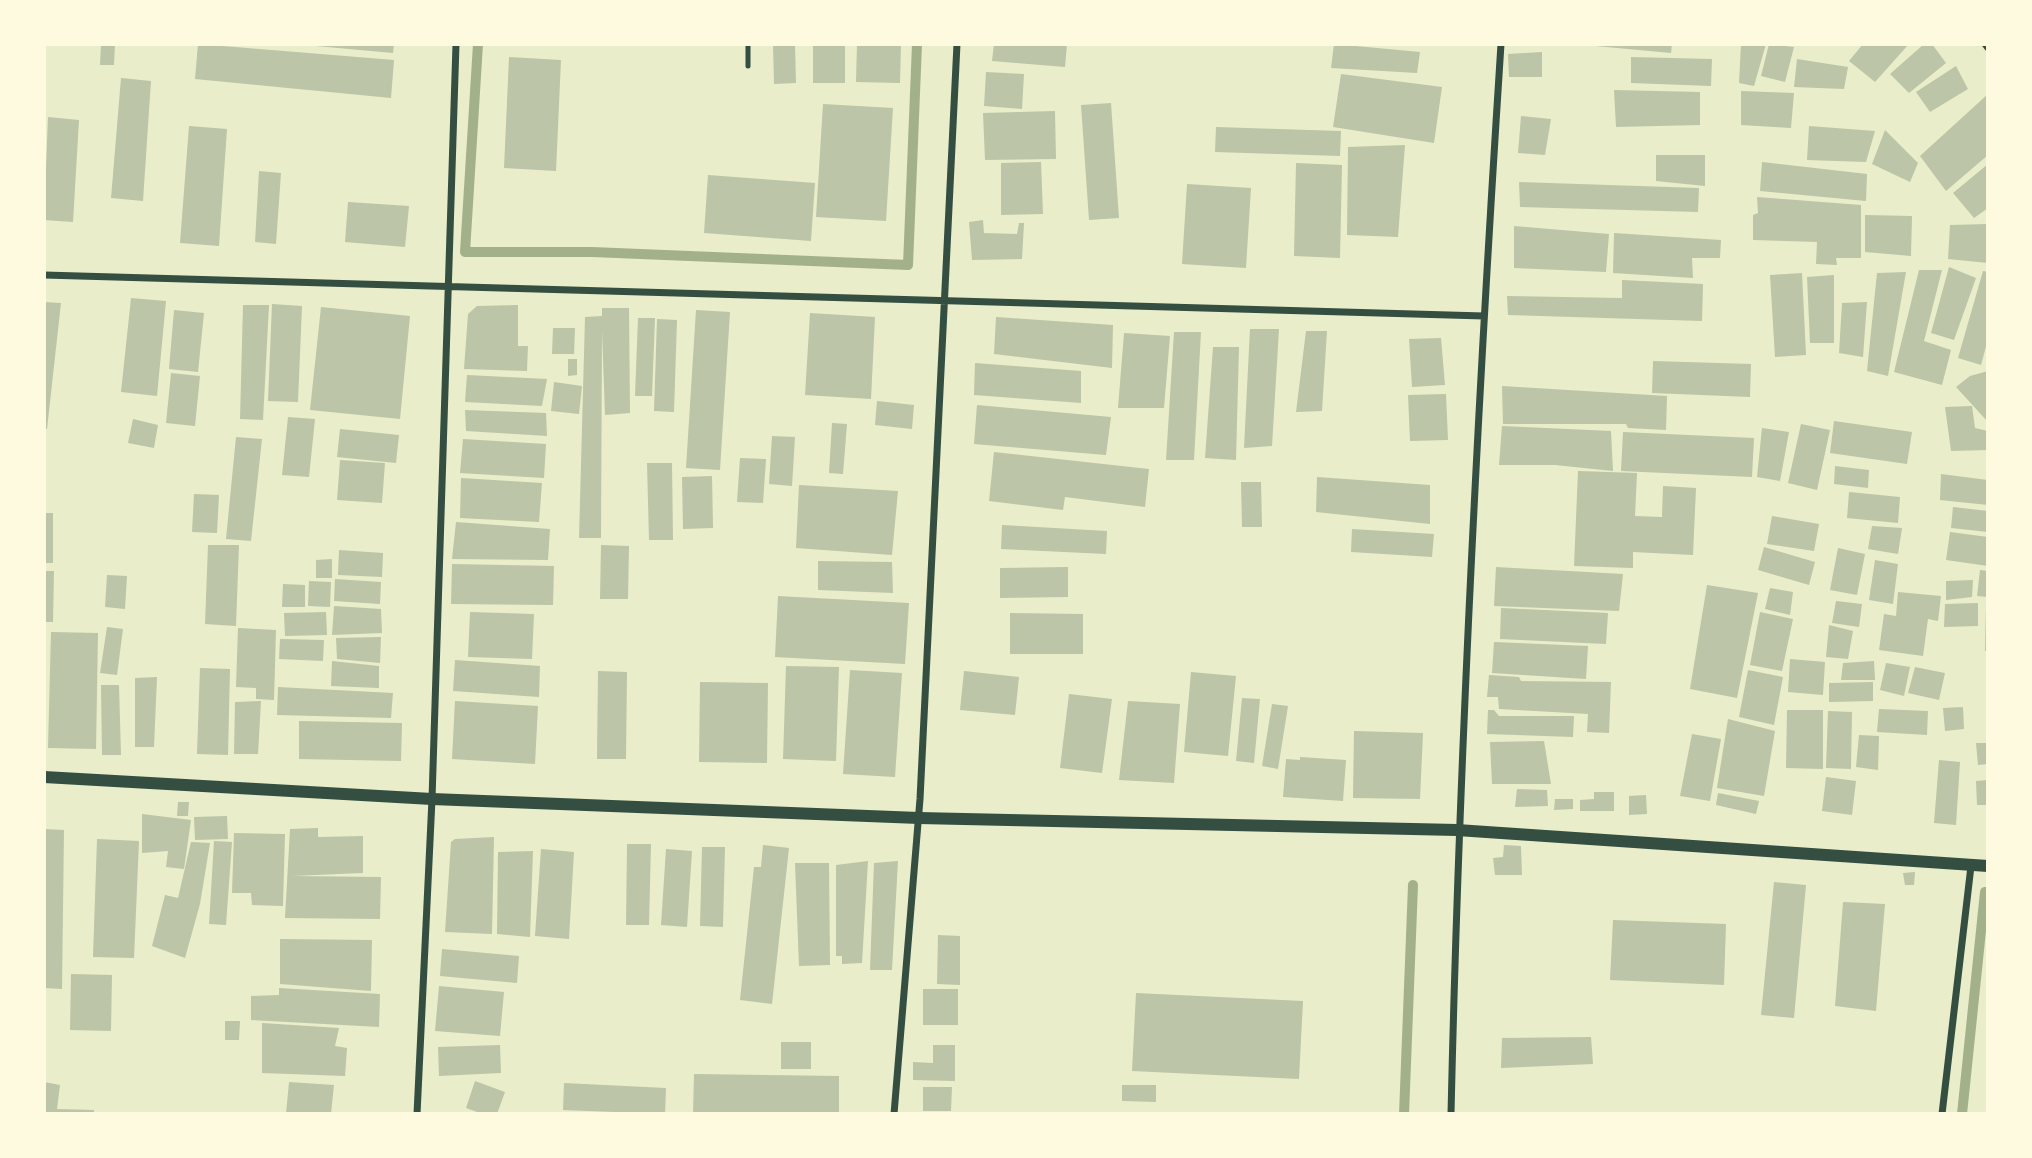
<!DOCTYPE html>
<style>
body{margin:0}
#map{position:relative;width:2032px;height:1158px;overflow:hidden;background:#e9edc9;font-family:"PT Sans Narrow",sans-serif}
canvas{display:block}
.frame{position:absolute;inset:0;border:46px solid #fefae0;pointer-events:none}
</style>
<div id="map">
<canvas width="2032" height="1158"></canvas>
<div class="frame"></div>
</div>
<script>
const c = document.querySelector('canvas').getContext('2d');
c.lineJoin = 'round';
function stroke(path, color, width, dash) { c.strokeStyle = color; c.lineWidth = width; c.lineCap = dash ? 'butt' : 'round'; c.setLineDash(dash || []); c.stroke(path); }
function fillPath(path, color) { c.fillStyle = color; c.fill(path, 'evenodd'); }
const stream = new Path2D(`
 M478,44L465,252H592L908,265L917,44
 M1404,1114L1413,885
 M1962,1114L1985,892L1988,893`);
const building = new Path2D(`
 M101,44H115L114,65H100Z
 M198,44L394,60L391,98L195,79Z
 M316,44H394L393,53L316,46Z
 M773,44H795L796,83L774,84Z
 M813,44H845V83H813Z
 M857,44H901L900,83L856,82Z
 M994,44H1067L1065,67L992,61Z
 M1334,44L1420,52L1417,73L1331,68Z
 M1574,44H1672L1671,53Z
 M1741,44H1766L1754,86L1739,83Z
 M1769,44L1794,47L1785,82L1761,76Z
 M1863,44H1909L1875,82L1849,61Z
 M1924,44H1932L1946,63L1909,93L1890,74Z
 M1542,52V77H1509L1508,54Z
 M509,57L561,60L556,171L504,168Z
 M1631,57L1712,59L1711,86L1631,83Z
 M1797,59L1848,67L1844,89L1794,87Z
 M1956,66L1968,89L1930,112L1916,92Z
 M986,72L1024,74L1022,109L984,106Z
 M1341,74L1442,87L1434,143L1333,127Z
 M121,78L151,81L143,201L111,198Z
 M1614,90L1700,92V125L1616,127Z
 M1741,91L1794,93L1791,128L1741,125Z
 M1988,94V155L1946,191L1920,156Z
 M1111,103L1119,218L1089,220L1081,105Z
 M823,104L893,108L886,221L816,217Z
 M1055,111L1056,159L985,160L983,113Z
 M1521,116L1551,119L1545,155L1518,153Z
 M48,117L79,120L73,222L44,220Z
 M189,126L227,129L219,246L180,243Z
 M1809,126L1875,131L1866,162L1807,160Z
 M1216,127L1341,131L1340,156L1215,152Z
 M1885,130L1918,163L1910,182L1872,164Z
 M1405,145L1398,237L1347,235L1348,147Z
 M1656,155H1705V186L1656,181Z
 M1041,162L1043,214L1001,215V163Z
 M1762,162L1867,174L1866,201L1760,191Z
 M1296,163L1342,165L1340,258L1294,256Z
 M1988,164V208L1974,218L1953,193Z
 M259,171L281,173L276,244L255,242Z
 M708,175L815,183L811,241L704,233Z
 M1519,182L1699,188L1698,212L1520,207Z
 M1187,184L1251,188L1246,268L1182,264Z
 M1757,197L1861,205V258H1836L1837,265L1816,264L1817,242L1753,240V215L1758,213Z
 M348,202L409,206L405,247L345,242Z
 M1865,215L1912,216L1911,256L1865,252Z
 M983,220L984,233L1017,234L1019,223H1024L1022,259L972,260L969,222Z
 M1988,224V263L1948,259L1950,225Z
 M1514,226L1609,234L1606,272L1514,268Z
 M1614,233L1721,240L1720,258H1692L1693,278L1613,273Z
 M1949,267L1976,278L1954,340L1931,333Z
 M1919,270H1942L1924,341L1951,350L1942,385L1894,372Z
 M1983,271L1988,272V339L1981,365L1958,358Z
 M1906,272L1888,376L1867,371L1877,273Z
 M1802,273L1806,355L1775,357L1770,275Z
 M1834,275V343H1810L1807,277Z
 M1622,280L1703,284L1702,321L1508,315L1507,296L1622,298Z
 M131,298L166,301L157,396L121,392Z
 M44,302L61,303L47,429H44Z
 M1867,302L1863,357L1839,353L1842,303Z
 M272,304L302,306L298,402L268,401Z
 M243,305H269L263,420L240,419Z
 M518,305V346H528L527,371L464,369L468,314L477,306Z
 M321,307L410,316L400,419L310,410Z
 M602,308H629L630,413L605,415L602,330L601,538H579L585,317L602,316Z
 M174,310L204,313L198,372L169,369Z
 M696,310L730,312L720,470L686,468Z
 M810,313L875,317L871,399L805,395Z
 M996,317L1113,325L1112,368L994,354Z
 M638,318H655L652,396H635Z
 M657,319L677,320L674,412L654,411Z
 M553,328H575L574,354H552Z
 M1250,329H1279L1272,446L1244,448Z
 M1306,331H1327L1322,411L1296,412Z
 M1174,332H1201L1194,460H1166Z
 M1124,333L1170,336L1164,408H1118Z
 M1441,338L1445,385L1412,387L1409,339Z
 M1213,347H1239L1236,460L1205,458Z
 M568,359H577V375L568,376Z
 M1653,361L1751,364L1750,397L1652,393Z
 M975,363L1081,371V403L974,395Z
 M1988,371V422L1956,387L1970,376Z
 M171,373L200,376L195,426L166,423Z
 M467,375L547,379L542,406L465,402Z
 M554,382L582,386L579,414L551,411Z
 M1502,386L1667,396L1666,430L1628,428L1626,424H1503Z
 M1446,394L1448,440L1410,441L1408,395Z
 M877,401L914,405L912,429L875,425Z
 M977,405L1111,417L1106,455L974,444Z
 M1972,406L1975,428L1988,431V450L1951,451L1945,407Z
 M465,410L546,413L547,436L466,431Z
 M288,417L315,419L309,477L282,475Z
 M133,419L158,425L154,448L128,443Z
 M1834,421L1912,432L1907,464L1830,453Z
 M832,423L847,424L843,474L829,473Z
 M1801,424L1830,430L1817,490L1788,483Z
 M1502,426L1611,431L1613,471L1555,465H1499Z
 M1762,428L1789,432L1780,481L1757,477Z
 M340,429L399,435L396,463L337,457Z
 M1623,432L1754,438L1752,477L1621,471Z
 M772,436L795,437L792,486L769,484Z
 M236,437L262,439L251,541L226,539Z
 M463,439L546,444L544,478L460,473Z
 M994,452L1149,469L1145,507L1065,497L1063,510L989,501Z
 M740,458L766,459L763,503L737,502Z
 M340,460L385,463L382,503L337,500Z
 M647,463H672L673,540H649Z
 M1835,466L1869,470L1868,488L1834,484Z
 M1578,471L1637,473L1635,516L1662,517L1663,486L1696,488L1693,555L1633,552V568L1574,566Z
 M1941,474L1988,480V505L1940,500Z
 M712,476L713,528L683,529L682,477Z
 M1317,477L1430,485V524L1316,512Z
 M461,478L542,483L539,522L460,518Z
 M1241,482H1261L1262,527H1242Z
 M799,485L898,491L892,555L796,548Z
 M1849,492L1900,497L1898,523L1847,518Z
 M194,494L219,495L217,533L192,532Z
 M1953,507L1988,511V532L1951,528Z
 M44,513H53V563H44Z
 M1772,516L1819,524L1814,551L1767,544Z
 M456,522L550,529L548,560L452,559Z
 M1002,525L1107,531L1106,554L1001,549Z
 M1872,526L1902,528L1898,554L1868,549Z
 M1352,529L1434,534L1432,557L1351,552Z
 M1950,532L1988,537V566L1946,560Z
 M208,545H239L236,626L205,624Z
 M601,545L629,546L628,599H600Z
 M1764,547L1815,562L1809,585L1758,570Z
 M1838,548L1865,554L1857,595L1830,590Z
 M339,550L383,553L382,577L338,575Z
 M332,559V578H316V560Z
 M1875,560L1898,564L1893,604L1869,600Z
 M818,561L892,562L893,593L818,590Z
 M452,564L554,566L553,605L451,604Z
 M1068,567V597L1000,598V568Z
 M1496,567L1623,574L1619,611L1494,606Z
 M1980,570L1988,571V597L1977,596Z
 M44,571H54L53,622H44Z
 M107,575L127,576L125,609L105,607Z
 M335,579L381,582L380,604L334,601Z
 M1973,580L1972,597L1946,600V581Z
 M309,581L331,582L330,607L308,606Z
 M283,584L305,585V607H282Z
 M1707,585L1758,593L1737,698L1690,689Z
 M1770,588L1793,592L1790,615L1765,609Z
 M1898,592L1941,596L1938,621L1928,619L1923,656L1879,650L1884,614L1896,616Z
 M778,596L909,603L905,664L775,657Z
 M1836,601L1862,604L1859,627L1832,623Z
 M1978,603V626L1944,627L1945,604Z
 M1986,604H1988V651H1985Z
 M334,606L381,609L382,633L332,635Z
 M1501,608L1608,613L1606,644L1500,639Z
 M326,612L327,635L285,636L284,613Z
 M470,612L534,614L532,659L468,657Z
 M1760,612L1793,619L1782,671L1750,665Z
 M1010,613L1083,614V654H1010Z
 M1829,625L1853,631L1848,659L1826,657Z
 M107,627L123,629L117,675L100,673Z
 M238,628L276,630L274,700L256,699V688L236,687Z
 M51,632L98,633L96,749L48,748Z
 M381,637L380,663L337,659L336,638Z
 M280,639L324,640L323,661L279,659Z
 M1494,642L1588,646L1586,679L1492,673Z
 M1790,659L1825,662L1823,695L1788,692Z
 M455,660L540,666L539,697L453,691Z
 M332,661L379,666V688L331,686Z
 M1874,661L1875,680H1841L1843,663Z
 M1886,663L1910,667L1904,696L1880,690Z
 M786,666L839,667L836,761L783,759Z
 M1915,667L1945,673L1939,700L1908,693Z
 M200,668L230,669L228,755L197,754Z
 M850,670L902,673L895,777L843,774Z
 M1748,670L1783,677L1774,725L1739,717Z
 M598,671L627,672L626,759H597Z
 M964,671L1019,677L1015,715L960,710Z
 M1191,672L1236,676L1228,756L1184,752Z
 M1489,675L1519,677L1521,681L1611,682L1609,733L1587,732L1588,714L1499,709L1498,697H1487Z
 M157,677L154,747H135V678Z
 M700,682L768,683L767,763L699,762Z
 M1873,682V701L1829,702V683Z
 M101,685H119L121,755H102Z
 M278,687L393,693L391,718L277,715Z
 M1069,694L1112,699L1102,773L1060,768Z
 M1242,698L1260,699L1254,763L1236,761Z
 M261,701L258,754H234L235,702Z
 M455,701L538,706L535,764L452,759Z
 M1128,701L1180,704L1174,783L1119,780Z
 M1272,704L1288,706L1278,769L1262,766Z
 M1963,707L1964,729L1945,731L1943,708Z
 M1879,709L1928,711L1927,735L1877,732Z
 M1488,710H1494L1499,716H1574L1573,737L1487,734Z
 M1787,710H1823V769L1786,768Z
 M1828,711L1852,712L1851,769L1826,768Z
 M1728,719L1775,731L1764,796L1717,788Z
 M299,721L402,723L401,761L299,759Z
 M1354,731L1423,733L1420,799L1353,798Z
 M1692,734L1721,739L1710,801L1680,796Z
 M1859,735L1879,736L1878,770L1856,767Z
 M1544,741L1551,784H1492L1490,742Z
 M1976,743H1988V764L1978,765Z
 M1300,757L1346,760L1343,801L1283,797L1286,759L1300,760Z
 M1939,760L1960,762L1956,825L1934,823Z
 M1826,777L1856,781L1852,815L1822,811Z
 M1988,780V805H1977L1976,781Z
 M1517,789L1547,790L1548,806L1515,807Z
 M1594,792H1614V811H1580V800L1594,799Z
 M1718,793L1759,801L1756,814L1716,805Z
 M1646,795L1647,814L1629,815V796Z
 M1555,799H1573V809L1554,810Z
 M178,802H189L188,816H177Z
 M142,814L191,820L184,869L166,867L168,851L142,853Z
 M227,816L228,839L195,840L194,817Z
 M318,828V837L363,836V873L292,876L381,877L380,919L285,918L290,829Z
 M44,829L64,830L62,989L44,988Z
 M234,833L285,834L283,906L252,905L251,893H232Z
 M494,837L492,934L445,932L451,842L455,839Z
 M97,839L139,841L134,958L93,957Z
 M214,841L232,842L226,925L209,924Z
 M191,842L210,843L200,904L185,958L152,946L165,895L178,898Z
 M627,844H651L649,925H626Z
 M763,845L789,848L772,1004L740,1000L754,867H761Z
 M1504,845L1521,846L1522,875H1495L1493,858L1503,857Z
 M702,847H725L723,927L700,926Z
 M541,849L574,852L569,939L535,936Z
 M666,849L692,851L687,927L661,925Z
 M533,851L530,937L497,934L498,852Z
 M868,861L862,963L842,964V956H836V865Z
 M898,861L892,970H870L874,863Z
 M795,863H829L830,965L799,966Z
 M1915,872L1914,885H1905L1903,873Z
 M1774,882L1806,885L1794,1018L1761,1015Z
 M1843,902L1885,904L1876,1011L1835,1006Z
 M1613,920L1726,924L1724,985L1610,980Z
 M938,935L960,936V985L937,984Z
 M280,939L372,940L371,991L280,984Z
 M442,949L519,956L517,983L440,976Z
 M71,974L112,975L111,1031L70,1030Z
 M439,986L504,992L500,1036L435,1031Z
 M279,988L380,994L379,1027L251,1020V996L279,995Z
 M923,989H958V1025H923Z
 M1136,993L1303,1001L1299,1079L1132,1071Z
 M225,1021H240L239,1040H225Z
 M262,1023L339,1028L335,1046L347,1048L345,1076L262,1073Z
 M1591,1037L1593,1064L1501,1068L1502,1038Z
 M781,1042H811V1069H781Z
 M500,1045L501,1073L439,1076L438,1047Z
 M933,1045H955V1081L913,1080V1062L933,1063Z
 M694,1074L839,1076V1114H693Z
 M475,1081L505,1092L497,1114H483L466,1108Z
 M44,1082L60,1085L57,1109L94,1110V1114H44Z
 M289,1082L334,1085L331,1114H286Z
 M564,1083L666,1088L665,1114L563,1110Z
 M1122,1085H1156V1102L1122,1101Z
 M923,1087H952L951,1111H923Z`);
const service = new Path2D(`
 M748,66V44`);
const minor = new Path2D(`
 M1985,44L1988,48
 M44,275L1484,316
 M417,1114L432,799L456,44
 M894,1114L920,799L957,44
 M1451,1114C1459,757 1478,400 1501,44
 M1942,1114L1971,866`);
const tertiary = new Path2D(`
 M44,777L432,799L919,818L1457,830L1988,866`);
stroke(stream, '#a3b18a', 10);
fillPath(building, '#bcc5a7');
stroke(service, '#344e41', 5);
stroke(minor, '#344e41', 7);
stroke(tertiary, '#344e41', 12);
</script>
